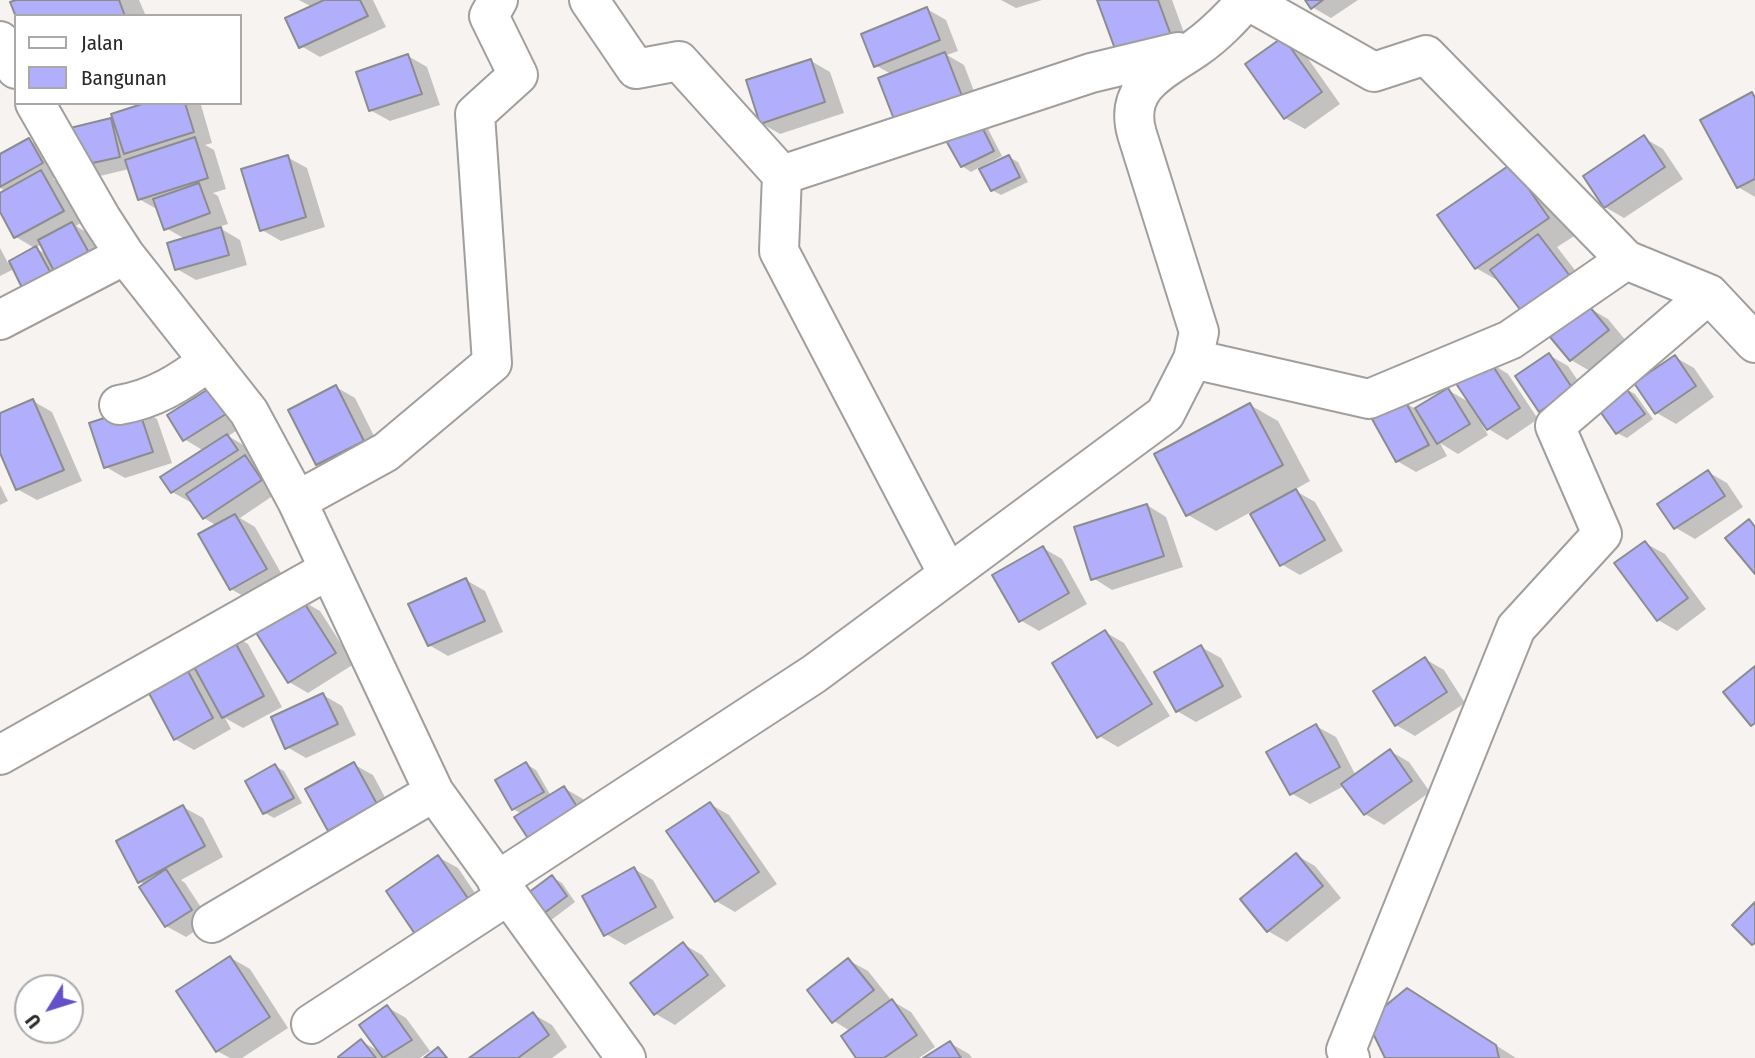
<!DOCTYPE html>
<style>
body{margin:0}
#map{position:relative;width:1755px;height:1058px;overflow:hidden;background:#f6f3f1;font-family:"Fira Sans Condensed",sans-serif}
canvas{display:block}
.legend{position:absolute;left:14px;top:14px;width:228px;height:91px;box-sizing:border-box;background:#fff;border:2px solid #a9a9a9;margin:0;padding:9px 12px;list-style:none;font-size:21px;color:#282827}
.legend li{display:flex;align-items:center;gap:14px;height:35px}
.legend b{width:35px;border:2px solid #a9a9a9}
.north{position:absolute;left:14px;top:974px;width:70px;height:70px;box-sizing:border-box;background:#fff;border:2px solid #a9a9a9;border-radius:50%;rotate:232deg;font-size:19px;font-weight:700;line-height:28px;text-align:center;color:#282827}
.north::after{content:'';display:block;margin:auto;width:24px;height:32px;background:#6451ca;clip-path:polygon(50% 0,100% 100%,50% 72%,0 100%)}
</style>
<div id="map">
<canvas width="1755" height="1058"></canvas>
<ul class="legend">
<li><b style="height:9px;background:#fff"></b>Jalan</li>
<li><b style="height:19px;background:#b1aefc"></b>Bangunan</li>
</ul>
<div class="north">U</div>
</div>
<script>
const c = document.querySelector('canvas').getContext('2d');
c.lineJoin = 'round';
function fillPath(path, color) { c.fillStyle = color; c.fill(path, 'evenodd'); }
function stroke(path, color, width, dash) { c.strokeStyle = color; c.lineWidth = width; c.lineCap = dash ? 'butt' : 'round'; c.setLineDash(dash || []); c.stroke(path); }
const shadow = new Path2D(`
 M20,0H139L146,16H17Z
 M299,0H373L386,27L320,57L301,46L312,7Z
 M1001,0H1042L1016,8Z
 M1099,0H1172L1190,49Z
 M1307,0H1358L1331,18L1312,7Z
 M927,9L946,20L958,51L947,55L964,65L982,112L891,74L875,65Z
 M1283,39L1302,50L1340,104L1305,129L1285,118Z
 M408,56L427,67L440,105L390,121L370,110Z
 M811,61L830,72L844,113L780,134L761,123Z
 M1752,94L1755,96V197L1738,187Z
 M151,103L201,105L212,143L205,145L214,150L226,189L213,193L218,196L228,224L218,227L240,240L247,265L196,280L177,269L185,239L166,228L160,211L139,199L129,169L100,176L81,165L111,120L116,123Z
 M987,127L1002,156L983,166L984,169L1009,157L1018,162L1028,182L1001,195L992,190L980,167L971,172L962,166L947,137Z
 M1644,138L1663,149L1683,179L1624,218L1605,207Z
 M29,140L48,151L61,174L53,179L60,183L82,222L76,226L91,235L111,271L78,288L14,269L0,276V248L8,263L36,249L16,237L0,208V195L6,191L0,188V156ZM42,244L48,255L35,248Z
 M287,157L307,168L325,227L281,241L262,230Z
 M1511,166L1576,235L1557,247L1588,287L1502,283L1476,268L1440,216Z
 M1589,308L1608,319L1627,342L1590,371L1571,360Z
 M1549,355L1568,366L1591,400L1559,421L1540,410Z
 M1675,357L1694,368L1714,397L1676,424L1657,413Z
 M1489,362L1508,374L1538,419L1507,440L1482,425L1488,435L1458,454L1440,443L1447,456L1416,472L1397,461L1405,403L1416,409L1448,390L1472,404Z
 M336,387L355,398L382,452L337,475L318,464Z
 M1626,389L1635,394L1653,419L1627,438L1617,433Z
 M210,390L244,426L228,436L247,447L280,491L240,518L255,527L285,580L250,600L231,589L217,526L204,518L192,503L172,492L204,451L184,439Z
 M33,401L52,412L82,481L37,500L17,489L0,448V415Z
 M1250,405L1278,421L1310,481L1294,490L1315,502L1343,551L1300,575L1281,564L1251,512L1216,531L1188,515Z
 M138,408L157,419L172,463L125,478L106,467Z
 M1708,472L1727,483L1743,507L1695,539L1676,528Z
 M0,485L8,501L0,505Z
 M1147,505L1166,517L1183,567L1112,590L1093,578Z
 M1645,543L1665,554L1706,609L1677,631L1658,620Z
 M1043,548L1062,559L1087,604L1039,631L1020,620Z
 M466,580L485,591L503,632L448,656L429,645Z
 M301,600L320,611L354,664L308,693L289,682Z
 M1105,632L1124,643L1170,716L1118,747L1099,736Z
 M229,633L248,644L282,707L243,728L225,718L231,729L194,750L175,739L182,662L200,672Z
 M1201,647L1221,658L1242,697L1196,722L1177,711Z
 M1425,659L1444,670L1465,703L1415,736L1396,725Z
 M323,695L342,706L356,735L306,758L287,747Z
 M1316,726L1336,737L1356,776L1390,751L1409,762L1430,792L1384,825L1365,814L1344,786L1310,804L1291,793Z
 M353,764L373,775L395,816L348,840L329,829Z
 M526,764L536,770L551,796L564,788L583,799L602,830L522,814L513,809Z
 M275,766L284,771L302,803L274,818L265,813Z
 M710,804L729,815L777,884L735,912L716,901Z
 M183,807L203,818L223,857L181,880L185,883L210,921L186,937L166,926L145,885L139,881Z
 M1296,855L1315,866L1341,898L1287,942L1268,931Z
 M438,857L458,868L492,918L442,952Z
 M634,869L653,880L674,918L625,945L606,934Z
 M552,877L562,883L575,902L550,921L540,915Z
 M683,944L702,955L726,986L675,1025L656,1014L632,983Z
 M231,958L250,969L288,1028L242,1058H230L217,1051Z
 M848,960L868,971L892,1001L911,1012L935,1047L919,1058H859L850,1031L834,1021Z
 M387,1007L406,1018L430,1051L420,1058H341L361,1041L382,1053Z
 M1436,1007L1516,1058H1387Z
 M533,1014L552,1025L567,1047L552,1058H472Z
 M950,1043L969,1054L972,1058H927Z`);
const building = new Path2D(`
 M16,0H119L125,16L16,17L10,2Z
 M324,0H360L368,16L299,48L285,18Z
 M1097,0H1158L1172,38L1118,57Z
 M1305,0H1323L1311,9Z
 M927,7L940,40L874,67L861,34Z
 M1283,37L1322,92L1284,119L1245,64Z
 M945,52L964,101L897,127L878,78Z
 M408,54L422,94L369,111L356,72Z
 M811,59L825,102L760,124L746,80Z
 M1752,92L1755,98V179L1737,188L1700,120Z
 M145,103H185L194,132L124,154L111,114Z
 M111,118L120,157L79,166L70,128Z
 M978,119L994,151L961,167L944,137Z
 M1644,135L1665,167L1604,208L1583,176Z
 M195,137L208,178L138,200L125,160Z
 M29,138L43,163L0,187V154Z
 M288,155L306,217L260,231L241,169Z
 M1009,155L1020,177L991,191L979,169Z
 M1511,164L1549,218L1475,269L1437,215Z
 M41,170L64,211L14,238L0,212V193Z
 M199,183L210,213L164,230L153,199Z
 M72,222L93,260L58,279L38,240Z
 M221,227L229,255L175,270L167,243Z
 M1538,234L1570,276L1522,312L1490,270Z
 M36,246L54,279L25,294L9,261Z
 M1589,306L1609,330L1570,361L1550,337Z
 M1549,353L1573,389L1539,412L1515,376Z
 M1675,355L1696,386L1655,414L1634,383Z
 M1489,360L1520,408L1487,430L1455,382Z
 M336,385L364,441L316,465L288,410Z
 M1625,387L1645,414L1616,434L1597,407Z
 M210,388L226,414L183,441L167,415Z
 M1448,388L1470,424L1437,444L1415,408Z
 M33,399L64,470L16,490L0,453V413Z
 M1405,401L1429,445L1396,462L1372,419Z
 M1250,403L1283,465L1186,516L1154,454Z
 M138,407L153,452L104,468L89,423Z
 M227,434L238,450L171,493L160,477Z
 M245,455L262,480L203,519L186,494Z
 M1708,470L1725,496L1674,529L1657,504Z
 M1296,489L1325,540L1280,566L1250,514Z
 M1147,504L1164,556L1091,580L1074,527Z
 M235,514L267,569L230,590L198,534Z
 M1749,519L1755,527V574L1725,538Z
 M1645,541L1688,598L1657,621L1614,563Z
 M1043,546L1069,593L1019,622L992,575Z
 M466,578L485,621L428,646L408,604Z
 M301,598L336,653L288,683L253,628Z
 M1105,630L1152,704L1097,738L1052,663Z
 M229,631L264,696L222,718L187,654Z
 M1201,645L1223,686L1176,712L1154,672Z
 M1425,657L1447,692L1395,726L1373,691Z
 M182,660L213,718L174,740L143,682Z
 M1755,666V723L1751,726L1723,692Z
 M323,693L338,724L285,749L271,717Z
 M1316,724L1340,767L1290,795L1266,752Z
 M1390,749L1412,781L1364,815L1341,784Z
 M354,762L377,804L328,831L305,789Z
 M526,762L544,792L512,810L495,780Z
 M275,764L294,798L263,814L245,781Z
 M564,786L584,818L535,849L514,817Z
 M710,802L759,872L715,902L666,831Z
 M183,805L205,846L138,883L116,841Z
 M1296,853L1323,886L1267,932L1240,899Z
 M438,855L474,907L421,943L386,891Z
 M634,867L656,907L604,936L582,896Z
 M166,869L192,910L165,927L139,887Z
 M552,875L567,896L539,917L524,896Z
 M1755,902V943L1752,945L1732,925Z
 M683,942L708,975L654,1015L630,983Z
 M230,956L270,1017L216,1052L176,991Z
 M848,958L874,990L832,1023L807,990Z
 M1407,988L1496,1045L1499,1058H1385L1367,1021Z
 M892,999L917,1035L884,1058H856L841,1036Z
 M387,1005L412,1040L383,1058L359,1025Z
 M533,1012L549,1035L518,1058H469Z
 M361,1039L376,1058H339L338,1057Z
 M950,1041L961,1058H923Z
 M438,1047L447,1058H424Z`);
const minor = new Path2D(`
 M589,0L636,69L679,61L782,175
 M0,41L16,69
 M35,103L101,218L125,255L249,412L297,501L434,792L626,1058
 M0,320L125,255
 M1193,359L1369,399L1510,340L1626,260
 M119,405C155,399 181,382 209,361
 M297,501L386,452L492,363L475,114L518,75L489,16L498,0
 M948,574L779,251L782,175L1091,73L1178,52
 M0,755L328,570
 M497,881L814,674L1165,414L1193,359L1199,332L1137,134C1123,86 1163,71 1196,48C1216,34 1231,18 1247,0L1374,72L1426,55L1626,260L1709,294L1755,343
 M212,923L434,792
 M311,1024L507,896
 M1350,1058L1346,1050L1516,628L1602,534L1555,426L1709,294`);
fillPath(shadow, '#0003');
fillPath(building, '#b1aefc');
stroke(building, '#8c8c8e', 2);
stroke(minor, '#a19f9d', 42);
stroke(minor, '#fff', 38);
</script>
